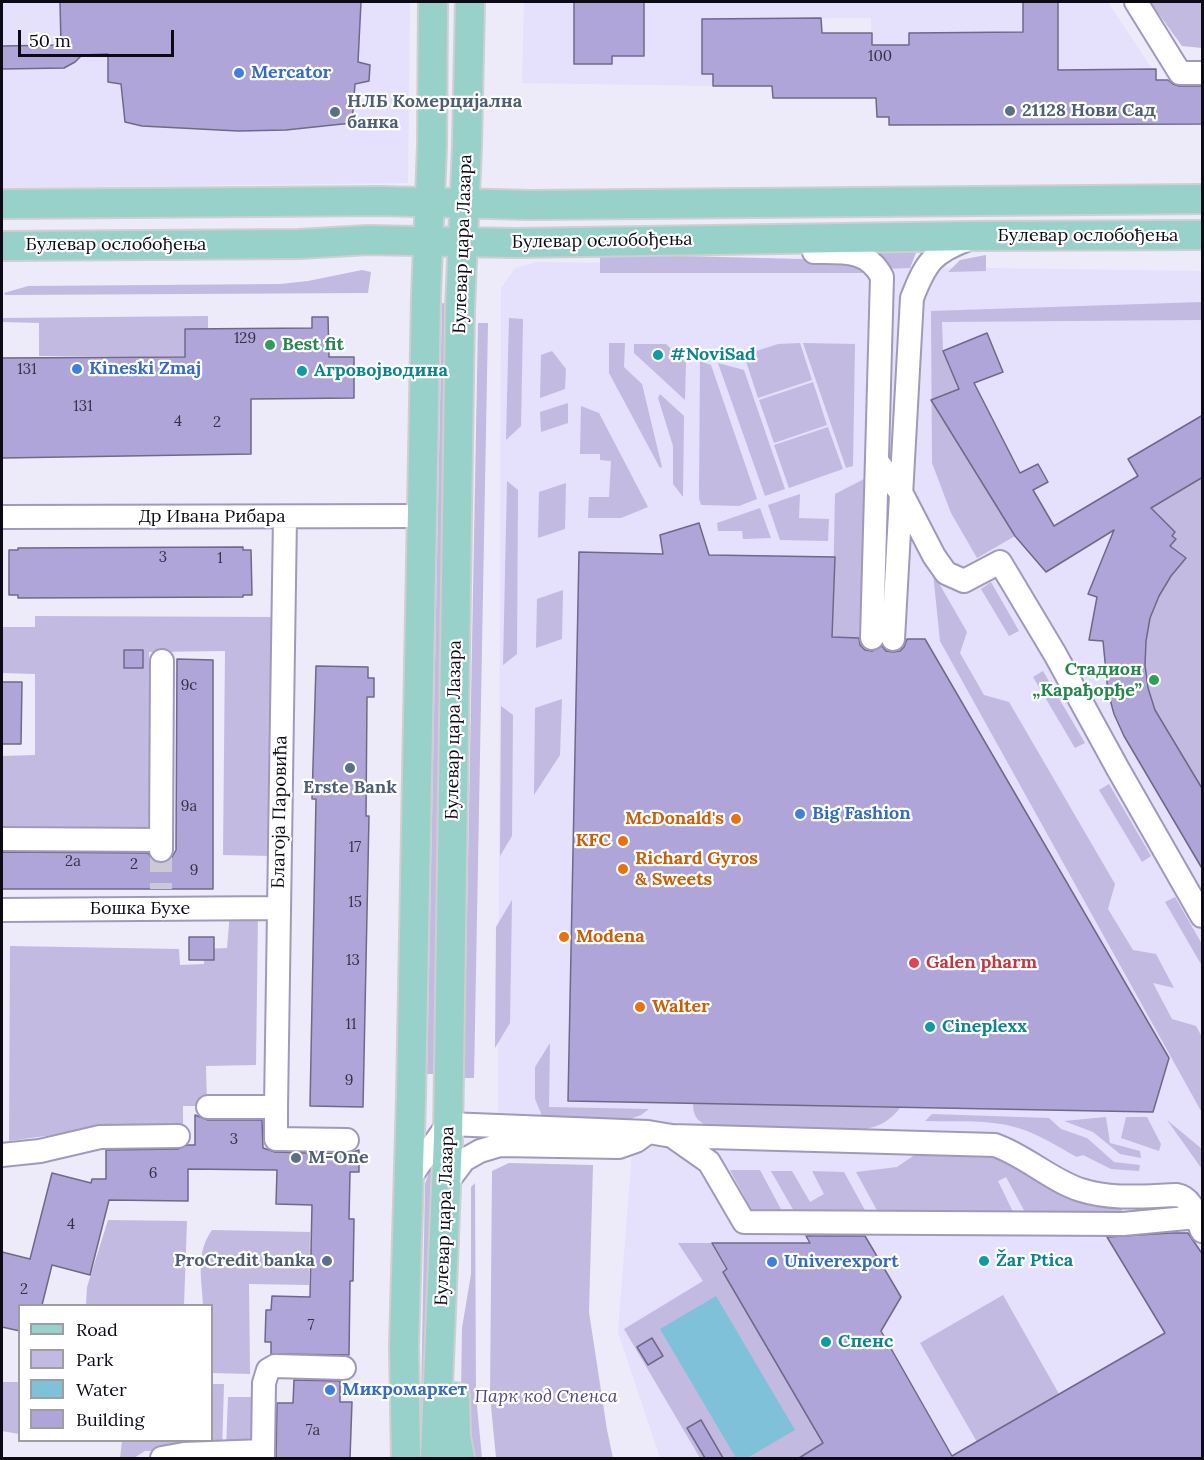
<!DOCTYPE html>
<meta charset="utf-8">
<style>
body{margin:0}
#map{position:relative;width:1204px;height:1460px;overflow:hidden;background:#edeaf9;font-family:Lora,serif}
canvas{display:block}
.frame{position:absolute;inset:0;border:3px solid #0d0a16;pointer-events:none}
.legend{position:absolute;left:18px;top:1304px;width:195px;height:138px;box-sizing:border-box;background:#fff;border:2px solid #9e9da2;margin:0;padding:8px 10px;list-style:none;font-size:18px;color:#0d0a16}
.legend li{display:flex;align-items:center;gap:12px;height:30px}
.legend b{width:30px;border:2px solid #9e9da2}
.scale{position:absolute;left:18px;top:30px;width:156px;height:27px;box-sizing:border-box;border:3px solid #0d0a16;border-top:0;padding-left:8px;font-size:18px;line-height:21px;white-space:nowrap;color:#0d0a16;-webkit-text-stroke:4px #fff;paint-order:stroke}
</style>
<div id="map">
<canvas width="1204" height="1460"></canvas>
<div class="frame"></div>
<ul class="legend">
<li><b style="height:8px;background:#97d1c9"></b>Road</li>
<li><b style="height:16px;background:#c2bae1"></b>Park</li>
<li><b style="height:16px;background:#80c1da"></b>Water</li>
<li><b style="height:16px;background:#b0a5d8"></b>Building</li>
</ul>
<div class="scale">50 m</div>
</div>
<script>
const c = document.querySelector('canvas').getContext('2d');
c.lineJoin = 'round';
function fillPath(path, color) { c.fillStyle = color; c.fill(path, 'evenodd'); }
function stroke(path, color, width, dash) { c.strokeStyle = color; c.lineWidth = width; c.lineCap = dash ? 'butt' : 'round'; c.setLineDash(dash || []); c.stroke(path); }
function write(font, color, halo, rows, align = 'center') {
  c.font = font + ' Lora,serif'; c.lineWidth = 4.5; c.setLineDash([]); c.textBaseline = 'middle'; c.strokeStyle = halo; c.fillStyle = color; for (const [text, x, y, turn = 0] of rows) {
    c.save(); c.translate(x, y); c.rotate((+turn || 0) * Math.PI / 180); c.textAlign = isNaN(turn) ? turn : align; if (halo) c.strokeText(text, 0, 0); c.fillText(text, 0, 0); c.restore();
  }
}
const built = new Path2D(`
 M2,2H410L408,183L2,188Z
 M524,2H1023V32L909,33V45H872L871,18L702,19V74H713V86L522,83Z
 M1058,2H1108L1152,69L1058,70Z
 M537,262L1202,271V1458H660L618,1332L632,1152L498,1150L501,288L515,268Z`);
const green = new Path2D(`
 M1150,2H1202V48L1182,46Z
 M917,250L910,268L884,269L878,252Z
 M600,254L843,260L877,273H600Z
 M986,255V271L948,272L960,260Z
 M362,270L371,272L368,293L5,295L4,293L28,286L280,284L308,281Z
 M1202,302V320L942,322L943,351L959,389L931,401L1015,536L977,558L951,513L932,463L931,311Z
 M442,303L448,304L443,504L445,541L436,1074H427Z
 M208,316V329H185V357L39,356V323L2,322V318Z
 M509,318L523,319L521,426L506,440Z
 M478,323H488L474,1078H464Z
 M609,343H625L624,367L642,384L662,467L660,468L609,373Z
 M800,343L812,380L758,398L744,355L778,344Z
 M803,343L855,344L853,466L846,468Z
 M634,344H666L686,363L685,400L634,353Z
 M552,351L566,369L565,389L540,398L541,355Z
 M700,361L711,365L757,499L739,506L701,505L699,498Z
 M718,363L744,370L785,489L765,496Z
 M813,382L827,425L774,443L759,400Z
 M660,394L684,416L683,497L673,484V446L658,398Z
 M568,403V423L541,432L540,412Z
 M581,406L599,413L648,507L621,518H588L589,497H609L611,461L600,460V454H580Z
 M828,427L843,469L789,488L774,445Z
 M1202,476V870L1124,736C1110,705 1105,676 1103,641L1089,640L1097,598L1088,594L1113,534L1151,508Z
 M866,478L862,638L832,637L835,494Z
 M507,481L518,490L517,654L503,665Z
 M566,483L565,529L538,538L539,492Z
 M800,494L799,518L829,519L828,541L780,540L768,505Z
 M760,508L771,538L743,539L742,531H718L717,523Z
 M933,573L967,632L960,653L984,695L1009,702L1115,884L1108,909L1133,950L1156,954L1174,988L1153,983L1172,1019L1196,1026L1202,1037V1109L1201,1111L940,641Z
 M991,582L1019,631L1009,636L981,589Z
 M563,590L562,639L536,648L537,599Z
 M35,616L275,617L273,856L223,855L225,651L149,652L150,829H2V756L35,755V674L2,673V627H35Z
 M1043,671L1085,743L1075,748L1033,677Z
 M562,699L560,755L534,795L535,708Z
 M501,706L513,715L512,836L500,856Z
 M1109,784L1151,856L1142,862L1099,790Z
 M1175,897L1202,944V966L1165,902Z
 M512,900L510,1023L495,1048L496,927Z
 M230,912H258L256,1065L206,1066L207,1106H183V1128L97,1129L9,1141L10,946L179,949L180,965L204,964V949L227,948Z
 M550,1043L549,1107L649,1109L641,1115L624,1121L543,1118L535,1099V1067Z
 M693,1103L900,1108C890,1120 881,1126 865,1129L707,1126C696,1120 693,1115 693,1103Z
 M932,1114L1049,1118L1061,1129L1087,1138L1114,1162L1140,1165L1139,1171L1111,1169L1083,1155L1077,1157C1058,1147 1039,1134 1018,1128C989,1119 955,1122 925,1121Z
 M1106,1117L1110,1143L1140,1151L1141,1158L1120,1154L1093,1132L1064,1121Z
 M1126,1117H1147L1161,1144L1159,1151L1121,1138Z
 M1167,1120L1202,1149V1169Z
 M934,1151L990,1155L1122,1206V1215L1026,1214L1006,1177L998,1181L1014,1214H879L856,1172L897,1167L913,1156Z
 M433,1161L426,1458H420L425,1184Z
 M509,1163L593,1165L589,1312L607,1430L613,1458H496L490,1396L492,1171Z
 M730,1170H760L783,1213H753Z
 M771,1171H792L810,1202L824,1194L812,1171L844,1172L867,1214L795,1213Z
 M475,1183L476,1396L482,1458H466L461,1391L462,1328L471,1274V1187Z
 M108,1220L187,1221L184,1305H86L87,1287Z
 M212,1230L310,1232L309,1285L249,1284L250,1374L212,1373V1306L203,1305C202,1278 195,1254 212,1230Z
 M678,1243H712L727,1269L723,1272L824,1444L799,1458H700L624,1329L703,1281Z
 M1003,1295L1059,1394L977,1442L920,1343Z
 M2,1382H19V1434L2,1431Z
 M212,1384H224L222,1451H145L134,1458H120L122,1441L212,1440Z
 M228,1397H253L251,1449L226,1448Z`);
const water = new Path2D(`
 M716,1296L795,1430L747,1458H736L660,1329Z`);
const building = new Path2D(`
 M60,2H361L358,62L370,65L369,81L355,84L352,123L286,130L238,131L142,126L125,122L121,84L108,82V54L82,55L75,62L64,68L2,69V46L61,45Z
 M574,2H644V56H612V64H574Z
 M1023,2H1058V70L1156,69V80H1168L1173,84L1179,86H1203V124L889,125V117H877L876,98H773L772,86H713V74H702V19L821,18L822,33H872V45H909V33L1023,32Z
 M312,317H328L329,357H354V398L251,399V454L2,458V358L185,357V329L312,328Z
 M987,333L1003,372L974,383L1020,473L1038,464L1048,482L1033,490L1054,526L1138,476L1128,459L1203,415V477L1151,508L1175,532L1172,536L1176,539L1170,546L1186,558L1171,576L1159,596L1150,618L1146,641L1145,665L1148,688L1155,710L1203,790V870L1124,736L1114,714L1108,692L1103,641L1089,640L1097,597L1088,594L1114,530L1046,572L1015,536L931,400L959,389L943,351Z
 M699,523L709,555L835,557L832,637L859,638L860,645L865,650L872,651L882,646L886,651L893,652L900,651L904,647L907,639H925L1169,1058L1153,1112L568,1101L579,552L663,554L660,535Z
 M243,547V550H251L252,595H243V597L18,598V595H9V550H18V548Z
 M124,650H143V668H124Z
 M177,659L213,660V889H2V852L148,853L154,861L160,863L167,862L172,857L176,850Z
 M316,666L368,667V678H374V697H367L366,816H369L363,1107L310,1106L316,799H312Z
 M2,682H22L21,744H2Z
 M189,937H214V960H189Z
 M195,1115L208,1120H262L263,1148L275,1152L347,1154L359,1150V1172H350L349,1219H354L353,1281H350L349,1355L271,1354V1342H265L266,1310H271L272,1296L310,1297L312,1205L276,1204L277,1170L188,1169V1201L109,1200L90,1275L52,1265L42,1305H20V1331L2,1327V1252L30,1259L52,1173L91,1183L92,1179H106V1150L178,1149L187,1145H195Z
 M1171,1233H1188L1203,1255V1458H799L823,1443L723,1272L727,1269L712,1243H810L806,1236H865L901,1297L881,1331L952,1456L1165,1333L1107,1237Z
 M652,1338L663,1356L648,1365L637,1347Z
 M294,1380L340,1381V1402H352L350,1458H276L277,1403H293Z
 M701,1420L723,1458H705L687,1428Z`);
const minorTunnel = new Path2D(`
 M161,850V889`);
const minor = new Path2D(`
 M1136,2L1180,73H1202
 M814,252C842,252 868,249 882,277L872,638
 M877,461L903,496L934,556L946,573L964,581L1000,562L1055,654L1118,769L1202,916
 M2,517L423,516
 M893,639L912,298C926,262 933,252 969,239
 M2,839L161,840
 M161,850L162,661
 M2,910L279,908
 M208,1107H276V1139L347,1140
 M276,1107L285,517
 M672,1136L709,1162L744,1222L1123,1224L1197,1217
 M2,1155L40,1151L100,1137L178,1136
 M409,1179L448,1124L648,1132L672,1136L995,1145C1026,1156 1052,1181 1081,1190C1112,1200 1145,1196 1177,1195C1193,1198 1196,1217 1202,1231
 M446,1184L464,1160L480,1151L500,1145L619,1147L636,1141L647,1133
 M263,1451L264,1383L268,1370L275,1366L344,1368
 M162,1458L184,1454L263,1451V1458`);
const major = new Path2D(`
 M2,204L381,201L529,205L1202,199
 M2,246L299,244L368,240L515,243L977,236L1202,235
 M455,1397L456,1437L460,1458
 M406,1458L404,1346L411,1097L426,296L432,146L433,2
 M435,1458L448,1138L460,308L467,146L470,2`);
const markers = [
 [239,73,6,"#3f7fe0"],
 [1010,111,6,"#5c6f8a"],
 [335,112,6,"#5c6f8a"],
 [270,345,6,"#2e9e5b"],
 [658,355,6,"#0f9aa8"],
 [77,369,6,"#3f7fe0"],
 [302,371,6,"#0f9aa8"],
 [1154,680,6,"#2e9e5b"],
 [350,768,6,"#5c6f8a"],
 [800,814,6,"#3f7fe0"],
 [736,819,6,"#e8710a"],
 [623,841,6,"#e8710a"],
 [623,869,6,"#e8710a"],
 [564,937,6,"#e8710a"],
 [914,963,6,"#e0444e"],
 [640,1007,6,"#e8710a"],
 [930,1027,6,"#0f9aa8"],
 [296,1158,6,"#5c6f8a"],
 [327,1261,6,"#5c6f8a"],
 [984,1261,6,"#0f9aa8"],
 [772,1262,6,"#3f7fe0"],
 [826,1342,6,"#0f9aa8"],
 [330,1390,6,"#3f7fe0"]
];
const numberNames = [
 ["100",880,57],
 ["129",245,339],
 ["131",27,370],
 ["131",83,407],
 ["4",178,422],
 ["2",217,423],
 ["3",163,558],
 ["1",220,559],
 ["9c",189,686],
 ["9a",189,807],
 ["17",355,848],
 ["2a",73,862],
 ["2",134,865],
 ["9",194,871],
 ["15",355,903],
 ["13",353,961],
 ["11",351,1025],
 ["9",349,1081],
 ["3",234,1140],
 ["6",153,1174],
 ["4",71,1225],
 ["2",24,1290],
 ["7",311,1326],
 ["7a",313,1431]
];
const shopNames = [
 ["Mercator",251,73],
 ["Kineski Zmaj",89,369],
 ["Big Fashion",812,814],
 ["Univerexport",784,1262],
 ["Микромаркет",342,1390]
];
const serviceNames = [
 ["НЛБ Комерцијална",347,102],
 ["банка",347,123],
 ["21128 Нови Сад",1022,111],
 ["Erste Bank",350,788,"center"],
 ["M-One",308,1158],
 ["ProCredit banka",315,1261,"right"]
];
const streetNames = [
 ["Булевар ослобођења",1088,236],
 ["Булевар ослобођења",602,241,-1],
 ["Булевар цара Лазара",463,244,-88],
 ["Булевар ослобођења",116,245],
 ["Др Ивана Рибара",212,517],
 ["Булевар цара Лазара",454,730,-89],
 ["Благоја Паровића",280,812,-89],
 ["Бошка Бухе",140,909],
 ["Булевар цара Лазара",445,1216,-88]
];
const leisureNames = [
 ["Best fit",282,345],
 ["Стадион",1142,670,"right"],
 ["„Карађорђе”",1142,691,"right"]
];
const cultureNames = [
 ["#NoviSad",670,355],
 ["Агровојводина",314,371],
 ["Cineplexx",942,1027],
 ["Žar Ptica",996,1261],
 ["Спенс",838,1342]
];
const foodNames = [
 ["McDonald's",724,819,"right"],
 ["KFC",611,841,"right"],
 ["Richard Gyros",635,859],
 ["& Sweets",635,880],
 ["Modena",576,937],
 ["Walter",652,1007]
];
const healthNames = [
 ["Galen pharm",926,963]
];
const parkNames = [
 ["Парк код Спенса",546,1397]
];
fillPath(built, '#e5e0fb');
fillPath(green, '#c2bae1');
fillPath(water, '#80c1da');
fillPath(building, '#b0a5d8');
stroke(building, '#6f6988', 1.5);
stroke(minorTunnel, '#cbc8d7', 22, [22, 11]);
stroke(minor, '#a099bb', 26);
stroke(major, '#cfced0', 32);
stroke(minor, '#fff', 22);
stroke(major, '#97d1c9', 28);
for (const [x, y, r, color] of markers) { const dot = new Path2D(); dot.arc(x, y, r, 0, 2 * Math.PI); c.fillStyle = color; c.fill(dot); stroke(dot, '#fff', 2); }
write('15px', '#363146', null, numberNames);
write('bold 18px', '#366cbe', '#fff', shopNames, 'left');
write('bold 18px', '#4e5e75', '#fff', serviceNames, 'left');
write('18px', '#0d0a16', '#fff', streetNames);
write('bold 18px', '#27864d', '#fff', leisureNames, 'left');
write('bold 18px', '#0d838f', '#fff', cultureNames, 'left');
write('bold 18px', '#c56008', '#fff', foodNames, 'left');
write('bold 18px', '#be3a42', '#fff', healthNames, 'left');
write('italic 18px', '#544282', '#fff', parkNames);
</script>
